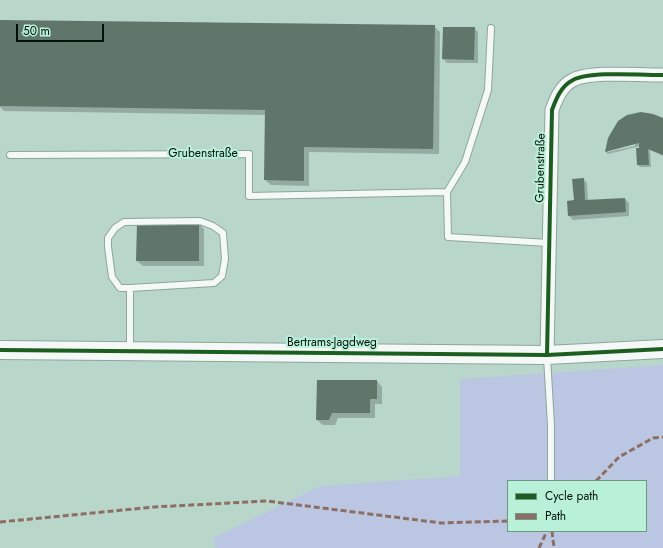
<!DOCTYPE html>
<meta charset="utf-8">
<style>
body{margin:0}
#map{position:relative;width:663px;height:548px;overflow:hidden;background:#b9d6ca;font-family:Jost,sans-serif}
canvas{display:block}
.legend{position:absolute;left:507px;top:480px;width:140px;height:52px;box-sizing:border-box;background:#b9f0d8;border:1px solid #6f9785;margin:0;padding:5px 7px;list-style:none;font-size:12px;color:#001109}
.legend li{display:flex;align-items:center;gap:8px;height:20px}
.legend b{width:20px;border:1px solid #6f9785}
.scale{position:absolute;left:16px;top:24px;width:88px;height:18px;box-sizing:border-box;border:2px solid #001109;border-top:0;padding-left:5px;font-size:12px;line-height:14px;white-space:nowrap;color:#001109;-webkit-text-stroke:3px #b9f0d8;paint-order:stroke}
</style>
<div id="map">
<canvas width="663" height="548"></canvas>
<ul class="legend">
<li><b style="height:5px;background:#1b5e20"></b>Cycle path</li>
<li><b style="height:5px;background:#8d6e63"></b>Path</li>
</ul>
<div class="scale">50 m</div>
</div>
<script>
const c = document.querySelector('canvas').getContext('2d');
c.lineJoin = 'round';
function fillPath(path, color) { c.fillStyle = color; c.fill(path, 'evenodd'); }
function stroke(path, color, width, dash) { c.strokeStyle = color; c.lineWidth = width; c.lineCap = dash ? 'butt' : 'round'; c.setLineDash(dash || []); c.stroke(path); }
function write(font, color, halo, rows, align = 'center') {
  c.font = font + ' Jost,sans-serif'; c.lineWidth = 4; c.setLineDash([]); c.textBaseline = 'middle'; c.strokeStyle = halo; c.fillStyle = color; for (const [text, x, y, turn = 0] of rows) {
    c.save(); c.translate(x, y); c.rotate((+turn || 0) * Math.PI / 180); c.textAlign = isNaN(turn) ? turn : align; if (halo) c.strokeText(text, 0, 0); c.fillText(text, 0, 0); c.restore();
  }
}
const green = new Path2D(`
 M663,365V548H216L213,538L320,486L460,476V379ZM508,481H646V531H508Z`);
const shadow = new Path2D(`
 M0,21L434,26L440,32L439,154L309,152V186L271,185L265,180L266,115L4,111L0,107Z
 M444,28H474L478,32V63H447L443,59Z
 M663,120V156L650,150L651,167H640L638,165L640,146L608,154L606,152L609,139ZM635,144V146L608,152V150Z
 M583,179L587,183L588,201L625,199L629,203V216L573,220L569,216Z
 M199,224L204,229V266H143L137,261Z
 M377,381L382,387V404H375V418H338L335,425H323L317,420Z`);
const building = new Path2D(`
 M0,20L435,25L433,149L304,147V181L264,180L265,110L0,106Z
 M443,27H475L474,60L442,59Z
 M641,112L653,114L663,118V155L648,149L649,165H637L636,148H639V143L605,152L608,138L618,121L627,115Z
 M584,178L585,200L625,198L626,212L568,216L567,201L574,200L572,179Z
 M137,223H199V261H136Z
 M317,380H377V399H370V413H332L329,420H316Z`);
const service = new Path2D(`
 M10,155L249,154V196L447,192L448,237L549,243
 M447,192L465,162L488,90L491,28
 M130,350V288L214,283L222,276L225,259L223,233L213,226L200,221L124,222L115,228L108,238V247L112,277L120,288H130
 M547,357L551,425V481`);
const minor = new Path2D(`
 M547,355L552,110C556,99 561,86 573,80C590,71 641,75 663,75`);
const secondary = new Path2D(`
 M0,350L547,355L663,349`);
const quiet = new Path2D(`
 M596,481L619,457L653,438L663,437
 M0,522L154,507L267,501L441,523L508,521
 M552,531L554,548
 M539,548L547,531`);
const cycleway = new Path2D(`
 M0,350L547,355L663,349
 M547,355L552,110C556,99 561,86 573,80C590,71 641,75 663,75`);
const streetNames = [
 ["Grubenstraße",203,154],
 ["Grubenstraße",541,168,-89],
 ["Bertrams-Jagdweg",332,343]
];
fillPath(green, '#bbc7e2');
fillPath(shadow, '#0003');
fillPath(building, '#61766a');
stroke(service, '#8ea59b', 8);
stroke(minor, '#8ea59b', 15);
stroke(secondary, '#8ea59b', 20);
stroke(service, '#f4f9f7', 6);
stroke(minor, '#f4f9f7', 13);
stroke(secondary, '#f4f9f7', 18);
stroke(quiet, '#8d6e63', 3, [6, 3]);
stroke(cycleway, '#1b5e20', 4);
write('12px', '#001109', '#b9f0d8', streetNames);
</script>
